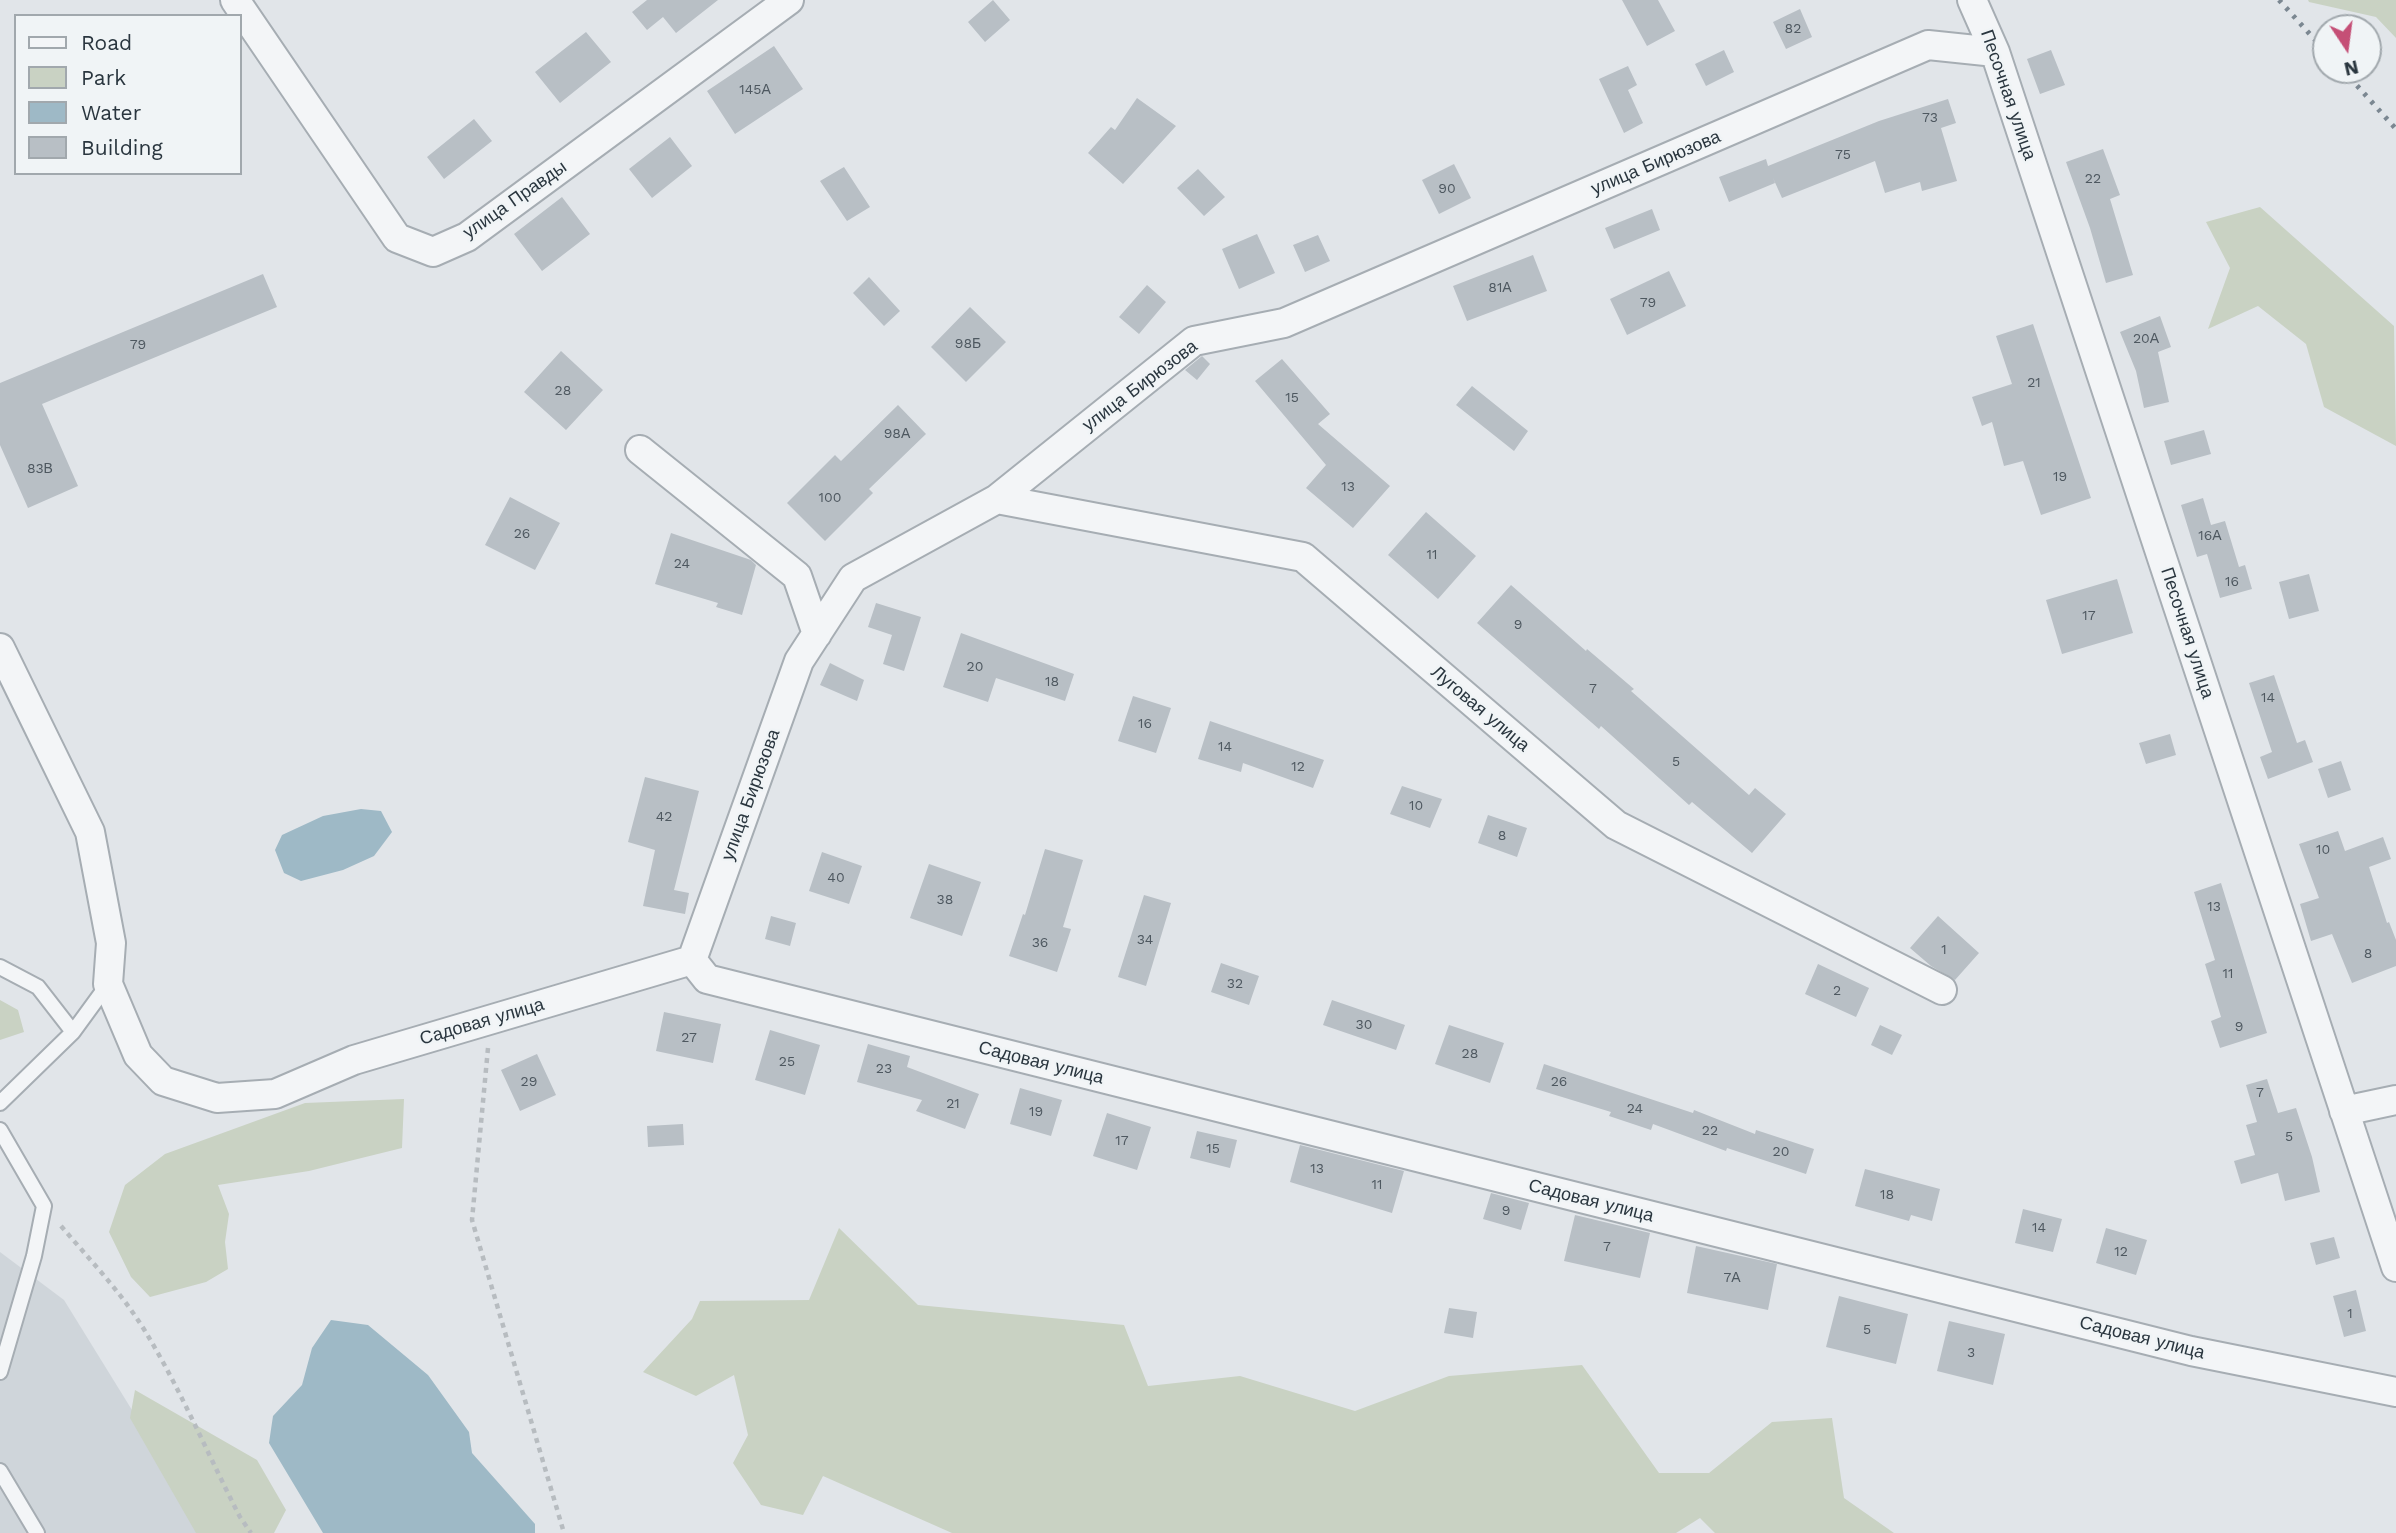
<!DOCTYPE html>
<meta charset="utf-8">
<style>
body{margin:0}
#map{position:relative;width:2396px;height:1533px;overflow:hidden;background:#e1e5e9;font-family:"Work Sans",sans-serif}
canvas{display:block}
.legend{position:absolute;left:14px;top:14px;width:228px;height:161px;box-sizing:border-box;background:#f0f4f6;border:2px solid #a1a8ad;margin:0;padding:9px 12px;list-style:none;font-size:21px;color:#2a363f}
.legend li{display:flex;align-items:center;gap:14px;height:35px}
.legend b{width:35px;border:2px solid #a1a8ad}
.north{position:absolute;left:2312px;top:14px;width:70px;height:70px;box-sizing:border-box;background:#f0f4f6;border:2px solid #a1a8ad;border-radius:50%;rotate:167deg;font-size:19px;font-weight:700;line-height:28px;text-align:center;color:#2a363f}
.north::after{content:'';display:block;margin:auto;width:24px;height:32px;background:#c54f76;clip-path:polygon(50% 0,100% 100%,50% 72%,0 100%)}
</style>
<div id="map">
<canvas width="2396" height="1533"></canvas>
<ul class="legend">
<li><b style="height:9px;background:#f3f5f7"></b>Road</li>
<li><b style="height:19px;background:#c9d2c3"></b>Park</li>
<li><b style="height:19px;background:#9eb9c6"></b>Water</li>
<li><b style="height:19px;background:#b8bfc5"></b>Building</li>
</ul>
<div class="north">N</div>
</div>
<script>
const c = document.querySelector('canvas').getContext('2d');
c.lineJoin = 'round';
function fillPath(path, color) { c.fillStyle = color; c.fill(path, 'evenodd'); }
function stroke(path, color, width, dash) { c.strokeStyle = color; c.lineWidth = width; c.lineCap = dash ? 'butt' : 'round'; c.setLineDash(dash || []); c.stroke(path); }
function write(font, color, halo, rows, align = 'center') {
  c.font = font + ' "Work Sans",sans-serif'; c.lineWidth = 5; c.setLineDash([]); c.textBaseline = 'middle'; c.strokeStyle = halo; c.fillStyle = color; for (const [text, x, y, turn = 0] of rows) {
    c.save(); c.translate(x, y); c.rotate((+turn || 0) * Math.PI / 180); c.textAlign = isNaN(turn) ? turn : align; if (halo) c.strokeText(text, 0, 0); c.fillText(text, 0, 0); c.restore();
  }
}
const built = new Path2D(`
 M0,1252L64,1300L208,1533H0Z`);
const green = new Path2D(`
 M2308,0H2396V38L2376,17L2309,2Z
 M2260,207L2394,326L2396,446L2324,407L2306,344L2258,306L2208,329L2230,268L2206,222Z
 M0,1000L18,1010L24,1032L0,1040Z
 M404,1099L402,1148L309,1171L218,1185L229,1214L225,1242L228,1269L206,1282L150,1297L131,1277L109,1232L125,1185L165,1154L305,1103Z
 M839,1228L918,1305L1124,1325L1148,1386L1240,1376L1355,1411L1449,1376L1582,1365L1659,1473H1709L1772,1422L1832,1418L1844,1498L1894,1533H1715L1700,1518L1676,1533H952L823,1476L803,1515L761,1505L733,1463L748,1435L734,1375L696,1396L643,1372L692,1319L700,1301L809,1300Z
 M135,1390L257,1460L286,1510L274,1533H196L130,1418Z`);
const water = new Path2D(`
 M361,809L381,811L392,832L374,856L343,870L301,881L284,873L275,850L282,835L323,816Z
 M331,1320L368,1325L428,1375L469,1432L472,1453L535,1524V1533H323L269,1443L273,1416L302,1385L312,1348Z`);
const building = new Path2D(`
 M647,0H718L676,33L663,17L647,30L632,12Z
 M993,0L1010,20L985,42L968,22Z
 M1622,0H1658L1675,31L1647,46Z
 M1800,9L1812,37L1786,49L1773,22Z
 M586,32L611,62L560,103L535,72Z
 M774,46L803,89L735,134L707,91Z
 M1724,50L1734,72L1706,86L1695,64Z
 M2051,50L2065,85L2040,94L2027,59Z
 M1628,66L1637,85L1628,90L1643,123L1624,133L1599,79Z
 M1137,98L1176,126L1123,184L1088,153L1111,127L1115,130Z
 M1948,99L1956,123L1941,128L1957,181L1922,191L1920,182L1885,193L1875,161L1782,198L1773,178L1775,183L1729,202L1719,177L1766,159L1768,166L1879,121Z
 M474,119L492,141L444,179L427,157Z
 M670,137L692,166L652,198L629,169Z
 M2103,149L2120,195L2110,199L2133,275L2106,283L2090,228L2066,162Z
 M1454,164L1471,198L1439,214L1422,180Z
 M844,167L870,207L847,221L820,181Z
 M1198,169L1225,197L1204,216L1177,188Z
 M562,197L590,234L542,271L514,234Z
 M1652,209L1660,230L1614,249L1605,228Z
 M1257,234L1275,273L1239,289L1222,249Z
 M1318,235L1330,261L1305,272L1293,245Z
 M1533,255L1547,291L1467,321L1453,286Z
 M1669,271L1686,306L1627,335L1610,299Z
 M263,274L277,307L42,404L78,486L28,508L0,445V383Z
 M869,277L900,311L884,326L853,293Z
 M1147,285L1166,302L1139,334L1119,317Z
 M970,307L1006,342L966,382L931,347Z
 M2160,316L2171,347L2158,352L2169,402L2144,408L2136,371L2120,332Z
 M2033,324L2091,498L2041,515L2023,461L2004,466L1992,422L1982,426L1972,397L2012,384L1996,336Z
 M561,351L603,390L566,430L524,392Z
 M1202,356L1210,364L1197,380L1185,370Z
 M1282,359L1330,414L1318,424L1390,486L1353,528L1306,488L1326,465L1255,381Z
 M1472,386L1528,431L1514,451L1456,405Z
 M898,405L926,434L869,489L873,493L825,541L787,503L835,455L841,461Z
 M2204,430L2211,454L2171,465L2164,441Z
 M510,497L560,523L535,570L485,545Z
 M2203,498L2211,525L2225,521L2239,567L2245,565L2252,589L2220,598L2207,554L2197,557L2181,505Z
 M1426,512L1476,556L1438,599L1388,555Z
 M671,533L751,560L756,565L742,615L716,607L718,603L655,584Z
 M2309,574L2319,611L2289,619L2279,582Z
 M2117,579L2133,633L2062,654L2046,600Z
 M1511,585L1586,651L1587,649L1634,689L1631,691L1749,795L1755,788L1786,814L1752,853L1692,802L1689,805L1601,726L1599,729L1477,623Z
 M876,603L921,617L904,671L883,664L892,635L868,627Z
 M961,633L1074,674L1065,701L996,678L988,702L943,687Z
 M830,663L864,680L857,701L820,685Z
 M2274,675L2297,743L2305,740L2313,762L2268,779L2260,757L2272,752L2249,683Z
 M1133,696L1171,708L1156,753L1118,741Z
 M1210,721L1324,760L1313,788L1243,763L1241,772L1198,759Z
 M2170,734L2176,755L2146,764L2139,743Z
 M2341,761L2351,790L2328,798L2318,769Z
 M645,777L699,791L674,890L689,893L685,914L643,906L655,850L628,842Z
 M1402,786L1442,799L1430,828L1390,814Z
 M1488,815L1527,828L1517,857L1478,843Z
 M2338,831L2345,851L2383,837L2391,859L2369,867L2387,923L2389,922L2396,940V966L2352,983L2332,934L2311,941L2300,904L2319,898L2299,844Z
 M1045,849L1083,860L1063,927L1071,929L1057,972L1009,956L1023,914L1025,915Z
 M822,852L862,866L849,904L809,891Z
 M929,864L981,882L962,936L910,918Z
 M2221,883L2267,1033L2220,1048L2211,1021L2221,1017L2205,964L2215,960L2194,892Z
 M1144,895L1171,903L1146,986L1118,977Z
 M771,916L796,923L790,946L765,939Z
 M1938,916L1979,953L1955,980L1931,966L1910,948Z
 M1221,963L1259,976L1249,1005L1211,992Z
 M1818,964L1869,988L1856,1017L1805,994Z
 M1332,1000L1405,1025L1396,1050L1323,1025Z
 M664,1012L721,1024L713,1063L656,1051Z
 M1449,1025L1504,1043L1490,1083L1435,1064Z
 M1880,1025L1902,1035L1892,1055L1871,1045Z
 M770,1030L820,1045L805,1095L755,1080Z
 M868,1044L910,1056L907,1067L979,1094L965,1129L916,1111L922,1100L857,1082Z
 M537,1054L556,1095L520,1111L501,1070Z
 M1544,1064L1693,1113L1694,1110L1755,1134L1756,1130L1814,1149L1806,1174L1727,1148L1726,1151L1653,1124L1651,1130L1609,1116L1611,1112L1536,1089Z
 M2267,1079L2278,1113L2296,1108L2312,1157L2320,1192L2285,1201L2278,1173L2241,1184L2234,1161L2255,1155L2246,1125L2257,1122L2246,1085Z
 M1020,1088L1062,1100L1051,1136L1010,1124Z
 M1107,1113L1151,1127L1137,1170L1093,1156Z
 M683,1124L684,1145L648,1147L647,1126Z
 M1197,1131L1237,1140L1230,1168L1190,1158Z
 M1300,1145L1404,1171L1392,1213L1290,1182Z
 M1865,1169L1940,1189L1932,1221L1911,1215L1909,1221L1855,1206Z
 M1491,1193L1529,1203L1521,1230L1483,1219Z
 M2023,1209L2062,1219L2053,1252L2015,1243Z
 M1575,1215L1650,1233L1640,1278L1564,1261Z
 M2106,1228L2147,1240L2136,1275L2096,1263Z
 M2334,1237L2340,1258L2316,1265L2310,1243Z
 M1696,1246L1777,1264L1768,1310L1687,1293Z
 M2356,1290L2366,1331L2344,1337L2333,1296Z
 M1839,1296L1908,1314L1896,1364L1826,1347Z
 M1449,1308L1477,1312L1473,1338L1444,1333Z
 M1949,1321L2005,1334L1993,1385L1937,1371Z`);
const path = new Path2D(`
 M488,1048L472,1220L564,1533
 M61,1226C90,1260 121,1292 145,1331C181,1390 208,1455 240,1517L251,1533`);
const service = new Path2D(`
 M0,967L38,987L73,1032
 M0,1103L73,1032L108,984
 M0,1130L44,1206L34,1256L0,1372
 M0,1471L37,1533`);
const minor = new Path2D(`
 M235,0L397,238L433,252L467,237L789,0
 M1972,0L1995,52L2396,1267
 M640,450L797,576L817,634
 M997,499L1303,557L1616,825L1942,990
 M0,648L90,832L111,943L108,984L138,1055L163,1081L217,1098L275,1094L354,1060L692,960L707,979L2191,1351L2396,1392
 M692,960L799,661L853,578L997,499L1194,341L1284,323L1928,45L1995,52
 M2344,1111L2396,1100`);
const rail = new Path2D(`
 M2279,0L2326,52
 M2343,70L2396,129`);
const numberNames = [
 ["82",1793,29],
 ["145А",755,90],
 ["73",1930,118],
 ["75",1843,155],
 ["22",2093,179],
 ["90",1447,189],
 ["81А",1500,288],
 ["79",1648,303],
 ["20А",2146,339],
 ["98Б",968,344],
 ["79",138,345],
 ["21",2034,383],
 ["28",563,391],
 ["15",1292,398],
 ["98А",897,434],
 ["83В",40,469],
 ["19",2060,477],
 ["13",1348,487],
 ["100",830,498],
 ["26",522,534],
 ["16А",2210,536],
 ["11",1432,555],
 ["24",682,564],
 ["16",2232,582],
 ["17",2089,616],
 ["9",1518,625],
 ["20",975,667],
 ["18",1052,682],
 ["7",1593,689],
 ["14",2268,698],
 ["16",1145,724],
 ["14",1225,747],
 ["5",1676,762],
 ["12",1298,767],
 ["10",1416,806],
 ["42",664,817],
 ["8",1502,836],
 ["10",2323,850],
 ["40",836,878],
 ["38",945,900],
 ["13",2214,907],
 ["34",1145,940],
 ["36",1040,943],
 ["1",1944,950],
 ["8",2368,954],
 ["11",2228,974],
 ["32",1235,984],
 ["2",1837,991],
 ["30",1364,1025],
 ["9",2239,1027],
 ["27",689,1038],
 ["28",1470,1054],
 ["25",787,1062],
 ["23",884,1069],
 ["29",529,1082],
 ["26",1559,1082],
 ["7",2260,1093],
 ["21",953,1104],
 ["24",1635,1109],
 ["19",1036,1112],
 ["22",1710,1131],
 ["5",2289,1137],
 ["17",1122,1141],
 ["15",1213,1149],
 ["20",1781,1152],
 ["13",1317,1169],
 ["11",1377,1185],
 ["18",1887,1195],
 ["9",1506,1211],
 ["14",2039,1228],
 ["7",1607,1247],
 ["12",2121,1252],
 ["7А",1732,1278],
 ["1",2350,1314],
 ["5",1867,1330],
 ["3",1971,1353]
];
const streetNames = [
 ["Песочная улица",2008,95,71],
 ["улица Бирюзова",1656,163,-23],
 ["улица Правды",515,200,-35],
 ["улица Бирюзова",1140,386,-37],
 ["Песочная улица",2187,633,72],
 ["Луговая улица",1480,709,40],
 ["улица Бирюзова",751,795,-70],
 ["Садовая улица",482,1022,-16],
 ["Садовая улица",1041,1063,14],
 ["Садовая улица",1591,1201,14],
 ["Садовая улица",2142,1338,14]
];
fillPath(built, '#cfd5da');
fillPath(green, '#c9d2c3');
fillPath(water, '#9eb9c6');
fillPath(building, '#b8bfc5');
stroke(service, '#a6adb3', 18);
stroke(minor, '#a6adb3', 32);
stroke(path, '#b7bcc0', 4.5, [5, 5]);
stroke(service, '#f3f5f7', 14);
stroke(minor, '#f3f5f7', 28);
stroke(rail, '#7b8791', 5, [3.5, 7]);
write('14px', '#4e5860', null, numberNames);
write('18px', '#2a363f', '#f0f4f6', streetNames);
</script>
